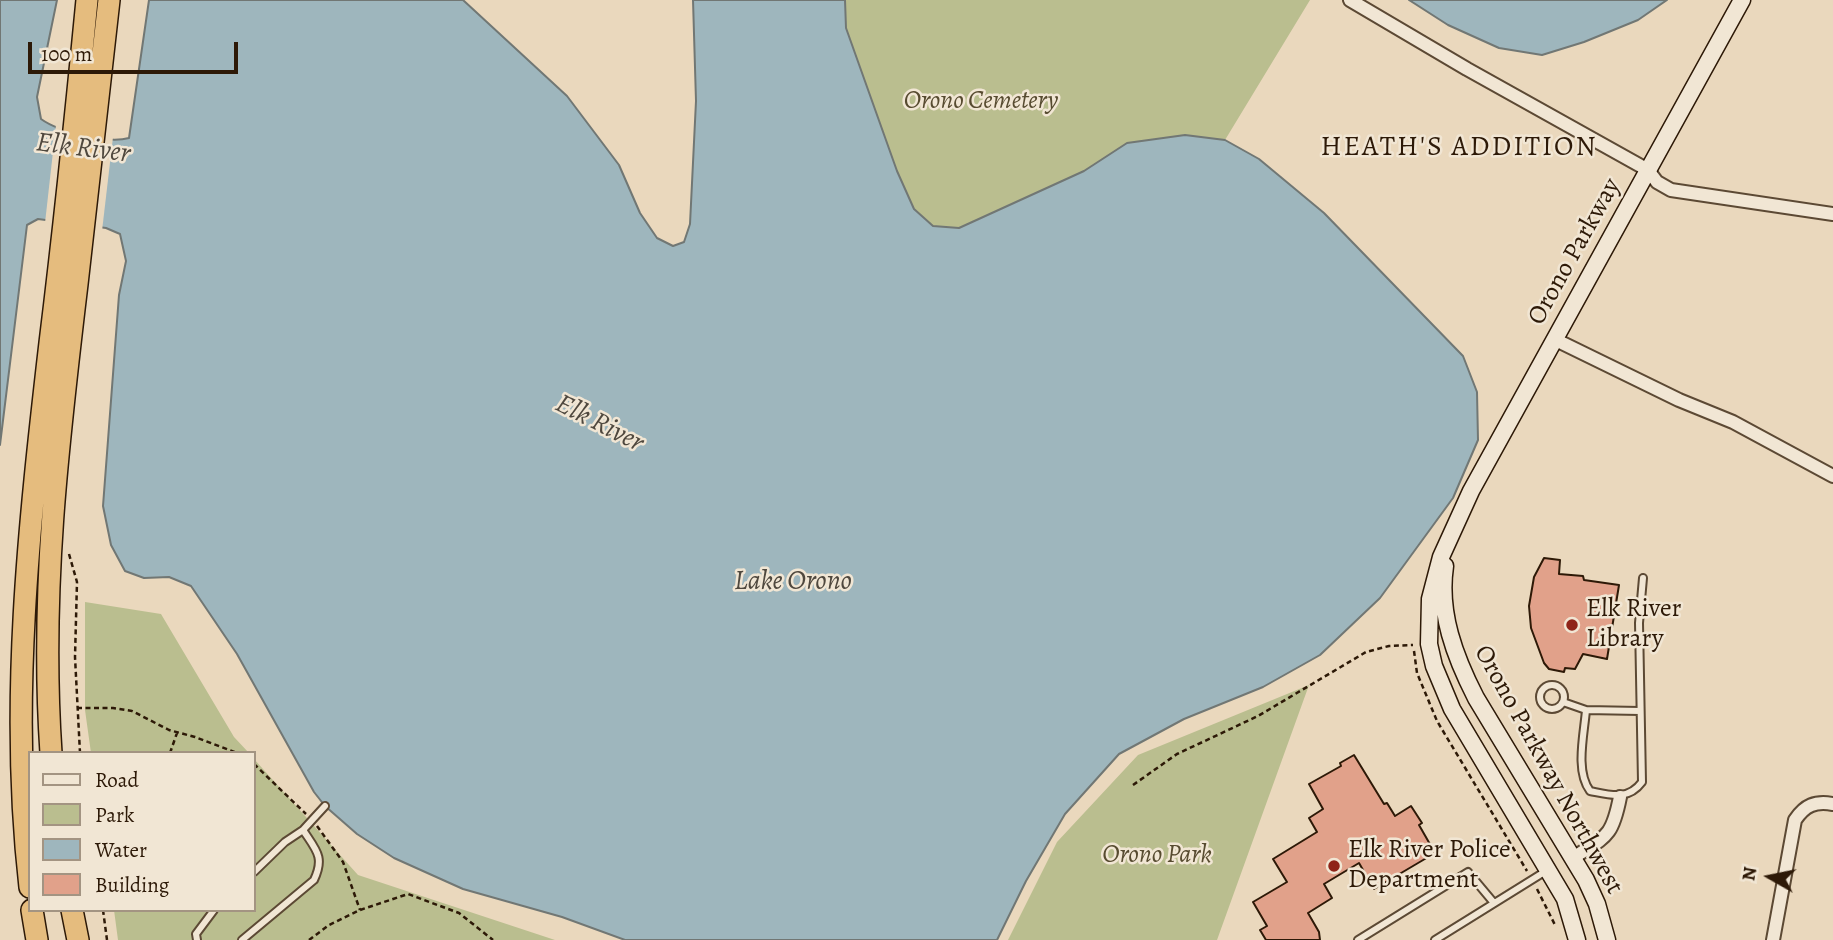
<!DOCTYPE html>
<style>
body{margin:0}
#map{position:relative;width:1833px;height:940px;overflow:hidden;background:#ead8bd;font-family:Alegreya,serif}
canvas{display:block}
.legend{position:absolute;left:28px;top:751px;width:228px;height:161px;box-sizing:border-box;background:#f1e6d4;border:2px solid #a39482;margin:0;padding:9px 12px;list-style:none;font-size:21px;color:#2d1907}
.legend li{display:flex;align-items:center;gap:14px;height:35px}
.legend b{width:35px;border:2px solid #a39482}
.north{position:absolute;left:1735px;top:842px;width:70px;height:70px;-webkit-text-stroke:5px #f1e6d4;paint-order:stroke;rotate:279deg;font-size:19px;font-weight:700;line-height:28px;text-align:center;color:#2d1907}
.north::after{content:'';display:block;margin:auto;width:24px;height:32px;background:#2d1907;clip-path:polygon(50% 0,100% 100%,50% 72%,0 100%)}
.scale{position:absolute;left:28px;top:42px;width:210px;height:32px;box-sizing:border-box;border:4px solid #2d1907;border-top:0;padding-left:9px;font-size:21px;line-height:24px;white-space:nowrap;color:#2d1907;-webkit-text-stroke:5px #f1e6d4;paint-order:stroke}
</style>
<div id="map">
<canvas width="1833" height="940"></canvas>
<ul class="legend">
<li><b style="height:9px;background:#f1e6d4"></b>Road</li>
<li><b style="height:19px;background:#babe8f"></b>Park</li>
<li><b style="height:19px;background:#9eb6bd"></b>Water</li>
<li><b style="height:19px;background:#e1a18a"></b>Building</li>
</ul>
<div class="north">N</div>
<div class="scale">100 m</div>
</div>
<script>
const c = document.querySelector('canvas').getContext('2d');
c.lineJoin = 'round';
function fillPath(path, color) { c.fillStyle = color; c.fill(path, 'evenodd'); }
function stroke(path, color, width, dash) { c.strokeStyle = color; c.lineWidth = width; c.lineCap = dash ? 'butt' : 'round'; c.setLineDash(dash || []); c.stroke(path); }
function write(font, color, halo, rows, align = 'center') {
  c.font = font + ' Alegreya,serif'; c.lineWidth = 5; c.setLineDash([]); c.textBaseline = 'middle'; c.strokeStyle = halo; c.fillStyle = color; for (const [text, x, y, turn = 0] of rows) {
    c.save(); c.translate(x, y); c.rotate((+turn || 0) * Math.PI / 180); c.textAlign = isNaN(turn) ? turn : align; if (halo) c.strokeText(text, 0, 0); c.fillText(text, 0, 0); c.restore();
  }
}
const green = new Path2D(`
 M845,0H1310L1225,140L1185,135L1127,143L1084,171L959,228L933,226L914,209L897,171L846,28Z
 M85,602L161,614L234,737L249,753H91L85,710Z
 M1309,685L1217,940H1008L1057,842L1138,755Z
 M254,759L358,875L555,940H118L114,910H254Z`);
const water = new Path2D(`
 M0,0H57L37,97L41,119C59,132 108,144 129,138L149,0H463L567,96L619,165L640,213L657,238L673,246L684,242L690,224L696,101L693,0H845L846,28L897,171L914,209L933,226L959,228L1084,171L1127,143L1185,135L1225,140L1259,159L1324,213L1463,356L1477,392L1478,440L1453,498L1380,598L1320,655L1263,687L1184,719L1119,754L1065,814L1026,881L997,940H625L562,917L463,889L394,858L357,834L325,806L314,792L237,654L191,586L169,577L144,578L125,571L111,545L103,506L119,295L126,261L120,234L106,228L38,219L27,225L0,445Z
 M1409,0H1667L1638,20L1584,42L1542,55L1499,48L1448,25Z`);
const pier = new Path2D(`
 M56,125L113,137L102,231L45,223Z`);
const building = new Path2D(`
 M1544,558L1560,560L1559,574L1583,576L1584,580L1619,585L1607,659L1583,654L1575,669L1565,668L1564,672L1549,669L1544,663L1531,628L1529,606L1534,577Z
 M1354,755L1384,804L1387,803L1395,816L1411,806L1422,823L1419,825L1435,853L1374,889L1359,863L1324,884L1332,898L1308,913L1319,932L1320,940H1266L1260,930L1267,926L1253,902L1287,882L1273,859L1317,832L1309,818L1323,809L1309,784L1341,766L1340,763Z`);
const path = new Path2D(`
 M69,554L77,582L75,657L80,753
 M1414,651L1417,673L1437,721L1527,871
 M77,708H113L132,711L169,730L195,737L237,753
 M170,753L177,733
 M254,764L306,814
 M1133,785L1177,754L1258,716L1366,652L1389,646L1413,645
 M317,826L343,862L360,910
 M1537,889L1556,927
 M103,910L107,940
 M309,940L329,925L360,910L408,894L459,913L493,940`);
const lane = new Path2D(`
 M1540 697a12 12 0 1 1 24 0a12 12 0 1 1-24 0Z
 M1563,702L1586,710L1640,711
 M1586,710C1584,735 1575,771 1590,791C1610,795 1628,801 1642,782L1639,623L1643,578
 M303,830L325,806
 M197,940L196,934L214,910
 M242,940L314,880C325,857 316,850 303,830L285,842L254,872
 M1358,940L1468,872L1494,903
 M1435,940L1546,871`);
const street = new Path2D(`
 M1350,0L1467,69L1648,170L1657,182L1671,190L1833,214
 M1554,339L1679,400L1733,422L1833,476
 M1573,858C1606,836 1612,838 1620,797
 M1773,940L1795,820C1805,805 1815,801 1833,804`);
const secondary = new Path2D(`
 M1445,566C1438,613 1455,657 1476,698L1586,880L1597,904L1607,940
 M1577,940L1565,899L1452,709L1434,666L1429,644L1430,599L1441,557L1471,491L1742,0`);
const highway = new Path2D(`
 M51,753C40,592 58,443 77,284C88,189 98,94 109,0
 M30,887C9,705 29,525 50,343C64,229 76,114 87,0
 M32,910L37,940
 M72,910L78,940`);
const markers = [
 [1572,625,7,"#8f2418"],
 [1334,866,7,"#8f2418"]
];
const parkNames = [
 ["Orono Cemetery",981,102],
 ["Orono Park",1157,856]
];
const streetNames = [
 ["Orono Parkway",1575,252,-61],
 ["Orono Parkway Northwest",1548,770,61]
];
const poiNames = [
 ["Elk River",1586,610],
 ["Library",1586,640],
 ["Elk River Police",1348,851],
 ["Department",1348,881]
];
const neighbourhoodNames = [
 ["HEATH'S ADDITION",1459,148]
];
const waterNames = [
 ["Elk River",83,149,7],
 ["Elk River",599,424,27],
 ["Lake Orono",793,582]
];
fillPath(green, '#babe8f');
fillPath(water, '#9eb6bd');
stroke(water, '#717774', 2);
fillPath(pier, '#ead8bd');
fillPath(building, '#e1a18a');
stroke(building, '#2d1907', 2);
stroke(lane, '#5c4934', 10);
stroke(street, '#5c4934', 16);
stroke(secondary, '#2d1907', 19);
stroke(highway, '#2d1907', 24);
stroke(path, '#2d1907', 2.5, [5, 3.5]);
stroke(lane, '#f1e6d4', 6);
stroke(street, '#f1e6d4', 12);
stroke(secondary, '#f1e6d4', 16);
stroke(highway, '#e5bc7e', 21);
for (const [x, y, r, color] of markers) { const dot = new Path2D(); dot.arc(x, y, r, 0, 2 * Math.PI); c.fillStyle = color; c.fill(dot); stroke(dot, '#f1e6d4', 2.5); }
write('italic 26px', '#574b30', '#f1e6d4', parkNames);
write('26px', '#2d1907', '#f1e6d4', streetNames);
write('26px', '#2d1907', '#f1e6d4', poiNames, 'left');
c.letterSpacing = '2px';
write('28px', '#2d1907', '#f1e6d4', neighbourhoodNames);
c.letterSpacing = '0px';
write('italic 28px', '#4f483e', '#f1e6d4', waterNames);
</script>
